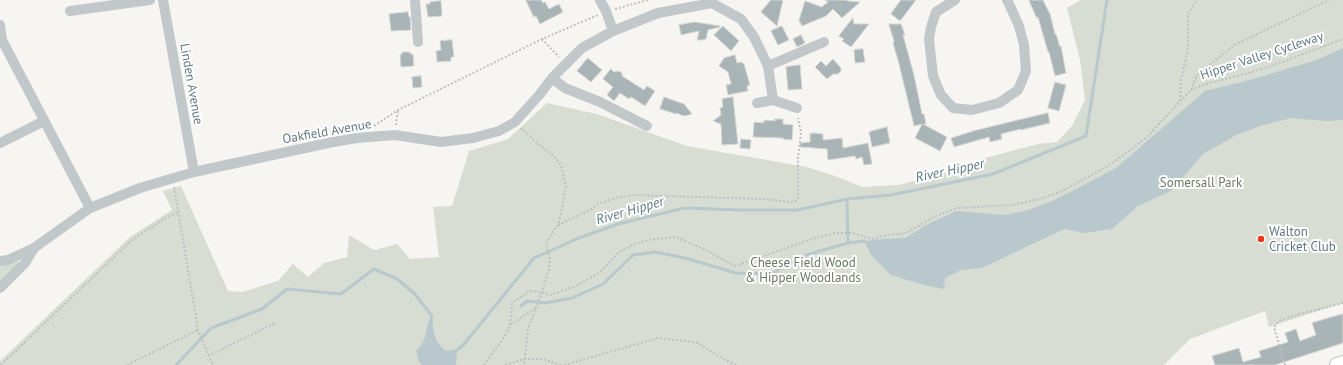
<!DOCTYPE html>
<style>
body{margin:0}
canvas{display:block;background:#f6f5f1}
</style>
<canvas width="1343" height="365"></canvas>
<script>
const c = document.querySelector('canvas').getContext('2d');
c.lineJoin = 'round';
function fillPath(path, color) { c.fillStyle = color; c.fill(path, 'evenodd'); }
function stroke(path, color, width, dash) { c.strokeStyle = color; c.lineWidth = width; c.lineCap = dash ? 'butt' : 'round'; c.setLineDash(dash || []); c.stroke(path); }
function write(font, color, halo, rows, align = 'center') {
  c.font = font + ' "PT Sans",sans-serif'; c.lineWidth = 4; c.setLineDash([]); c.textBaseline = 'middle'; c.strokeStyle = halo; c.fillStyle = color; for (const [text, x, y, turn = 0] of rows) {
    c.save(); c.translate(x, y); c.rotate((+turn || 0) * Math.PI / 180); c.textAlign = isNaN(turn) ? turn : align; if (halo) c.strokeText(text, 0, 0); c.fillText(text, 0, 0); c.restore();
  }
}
const green = new Path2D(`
 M1081,0H1343V303L1269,327L1265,311L1190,339L1164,365H0V361L130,237L172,210L163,191L181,186L228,291L242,292L278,281L293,264L308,277L324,263L347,257L349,235L374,250L397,244L410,259L439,257L433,207L452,206L469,151L508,139L547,103L597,114L687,146L807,167L838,177L862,187L899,185L948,172L985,158L1038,144L1057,142L1072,126L1085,100L1080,60L1067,8Z
 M17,260L20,264L0,282V265Z`);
const water = new Path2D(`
 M1343,48V120L1325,121L1292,118L1263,125L1236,135L1203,154L1171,191L1138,206L1112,229L1084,233L1064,229L982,268L961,270L945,278L944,289L924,285L891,275L872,256L864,241L884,239L905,238L928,224L956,211L1005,215L1028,210L1050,202L1080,187L1116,168L1205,91L1246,81L1317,60Z
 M432,316C434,333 433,340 446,351L457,349L456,365H422L419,362L416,351C430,338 423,328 432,316Z`);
const stream = new Path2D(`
 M847,199L848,243
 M521,306L527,301L545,303L572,298L603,284L633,255L655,252L685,258L736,273L771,274L806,255L848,243L864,241
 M456,351L464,344L534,258L579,238L618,224L684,208L740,210H798L847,199L891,195L993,174L1086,136L1107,0
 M176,365L211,328L262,309L287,289L341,294L374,269L397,279L414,293L432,316L431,320`);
const building = new Path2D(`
 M526,0H541L543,3L545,2L549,9L559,4L563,12L540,24L536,16L534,17Z
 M771,0H783L777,26L761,12Z
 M825,0H846L848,1L860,2L842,18L833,9L826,16L802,26L799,20L805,1L822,7L828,2Z
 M901,0H916L900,21L891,14Z
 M1029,0H1043L1050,14L1055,34H1056L1060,47L1061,46L1066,73L1055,76L1049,52H1048L1038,17L1037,18Z
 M441,1L442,16L428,17L426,4H430V2Z
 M408,12L409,17H410L411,30L391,31L389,14Z
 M853,18L854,24H869L851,47L842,41L844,39L839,36Z
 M695,22L720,26V27L708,30L706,39L702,40H697L699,31L681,35L679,25Z
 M889,24H901L905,35H903L914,75L922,114H924L926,124H923L947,137L940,151L915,138L922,124L914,126L899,64L893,43L894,42Z
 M723,26L739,41L731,51L714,35Z
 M782,26L789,40L778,45L771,31Z
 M801,35L805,43L797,47L793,39Z
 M452,40L454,57H451V61L437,62L436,51L441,50L440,41Z
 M863,49L865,62L855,63L854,50Z
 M402,52H410V54H413L414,66L401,67L400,55L402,54Z
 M735,55L737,63L742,62L743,64H744L750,85L747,86L748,91L728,95L726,85L731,84L728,72L719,66L724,58Z
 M588,58L602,70L591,82L577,71Z
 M833,59L841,68V71L838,74H833L827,79L815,67L821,61L826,66Z
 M800,65L802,89L788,90L786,67Z
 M611,69L614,72L619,71L622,73V76L644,90L647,86L655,91L645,106L631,97L629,99L620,93L614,101L607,95L613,87L603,79Z
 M421,76L422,87L413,88L412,77Z
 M1055,82L1066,85L1059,111L1048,108Z
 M664,97L684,104L692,114L684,116L676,113V114L660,109Z
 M733,97L738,144L722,145L721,124L713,121L721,115L720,108L723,107L722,99Z
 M1048,113L1050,123L1021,130V129L1001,134L1002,139L990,142L989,137L954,147L951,138L977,130Z
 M775,119H783V124L793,125L792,140L783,139V138L753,137L754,123L755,122L764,123V120L775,121Z
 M887,127L890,143L872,147L869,132Z
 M814,133L823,134V140L842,138L843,148L868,143L872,164L864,165L862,157L856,159L855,156L828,160L827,149L800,147V143L810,142V134Z
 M741,139L751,140L750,149L740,148Z
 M1343,314V343L1275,365H1215L1212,356L1239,348L1243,362L1261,357L1259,351L1288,342L1285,333L1296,329L1300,341L1316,335L1312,323Z`);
const path = new Path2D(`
 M615,9L648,0
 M542,39L559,57
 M1191,90L1196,77L1205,68L1236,44L1329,0
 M1180,101L1181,80L1188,48V14L1197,0
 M396,125L398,110
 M374,126L398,110L542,39L598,15
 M521,128L537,143L554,156L561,165L564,179L566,187L561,213L558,225L552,233L546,245L550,259L549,269L542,292L528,329L524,365
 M174,187L198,330L213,365
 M558,225L590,210L598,204L616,198L632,195L764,199L789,202L796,201L798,199V158L801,133L798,118
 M510,325L512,303L530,291L542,292L550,295L574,287L599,273L619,252L637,243L654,239L675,237L702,248L735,266L815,238L836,233H852L872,239L888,235L906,233L936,216L957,208L1013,205L1040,199L1060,192L1104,168L1124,155L1147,137L1180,101L1191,90L1206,84L1249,73L1282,62L1343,39
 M208,356L275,323
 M1,365L132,240L167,217L177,213
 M127,365L198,330
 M484,365L505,336L510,325L536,308
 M505,365L524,359H543L561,365
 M564,365L658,338L687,341L698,343L718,356L736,365
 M1285,365L1274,327L1279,321L1293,316L1343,303`);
const street = new Path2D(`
 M163,0L194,172
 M415,0L418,42
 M600,0L606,11L613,31
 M955,0L936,12L931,27L929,39L933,76L941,95L953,108L972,110L999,103L1018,90L1026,71L1024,45L1019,26L1011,8L1007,0
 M70,11L150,0
 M0,25L2,40L90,208
 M768,66L824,42
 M552,78L565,88L600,102L647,126
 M757,103L773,100
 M0,143L44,121
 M0,261L8,260L34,248L90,208L140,188L194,172L333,142L357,138L395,135L441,142L473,138L499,131L515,122L540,94L552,78L582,48L613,31L658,13L712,3L741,19L754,37L768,66L773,100L797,108
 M0,288L25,263L34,248`);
const secondary = new Path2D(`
 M1337,365L1343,363`);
const markers = [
 [1261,239,4,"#ef3618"]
];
const streetNames = [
 ["Hipper Valley Cycleway",1262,56,-18],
 ["Linden Avenue",191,84,80],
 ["Oakfield Avenue",327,132,-10]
];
const parkNames = [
 ["Somersall Park",1201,183],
 ["Cheese Field Wood",803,263],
 ["& Hipper Woodlands",803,278]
];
const poiNames = [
 ["Walton",1269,232],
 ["Cricket Club",1269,247]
];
const waterNames = [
 ["River Hipper",950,171,-12],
 ["River Hipper",630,211,-16]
];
fillPath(green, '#d7ddd2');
fillPath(water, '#b9c8cc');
stroke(stream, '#b9c8cc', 3);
fillPath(building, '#a9b4b7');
stroke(building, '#d7d7d4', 1);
stroke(secondary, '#b4bbbe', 16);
stroke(path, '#bec0c2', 2, [2, 2]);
stroke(street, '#c2c7ca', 10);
stroke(secondary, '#fff', 14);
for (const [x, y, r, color] of markers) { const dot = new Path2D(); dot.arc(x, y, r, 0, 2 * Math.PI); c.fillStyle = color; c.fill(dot); stroke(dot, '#fff', 1.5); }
write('13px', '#627985', '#fff', streetNames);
write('13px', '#697b62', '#fff', parkNames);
write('13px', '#627985', '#fff', poiNames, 'left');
write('italic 14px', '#5e7b82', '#fff', waterNames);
</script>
